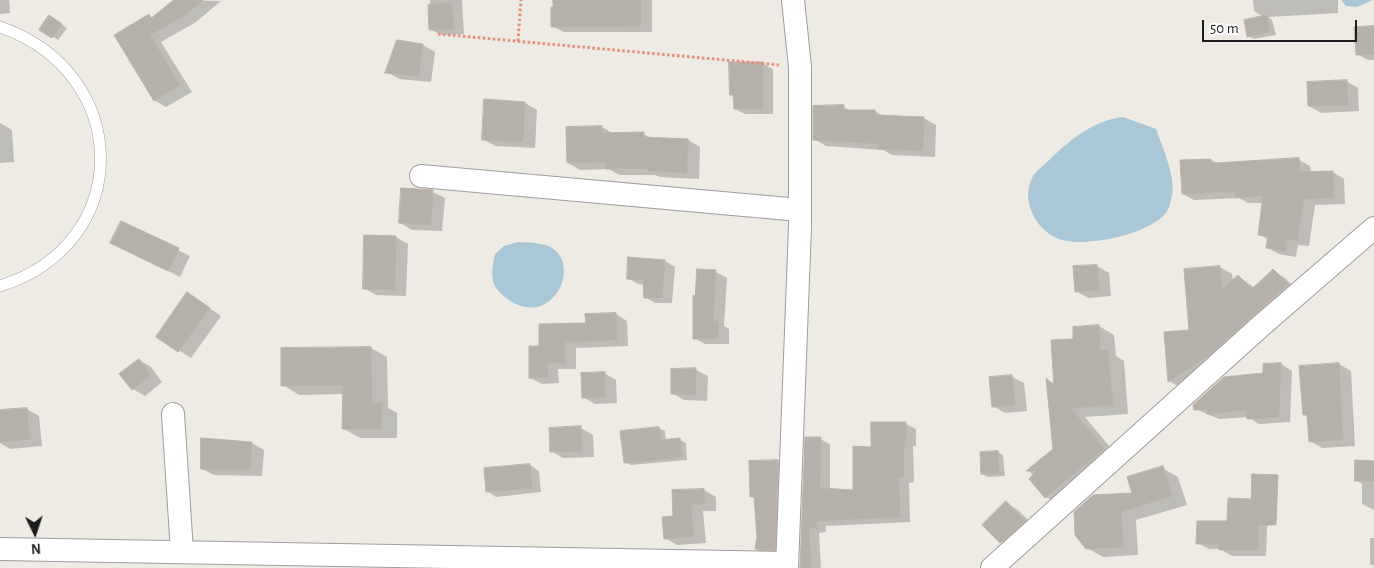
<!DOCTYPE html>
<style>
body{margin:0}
#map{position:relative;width:1374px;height:568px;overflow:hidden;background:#edebe4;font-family:"Alegreya Sans",sans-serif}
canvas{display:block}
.north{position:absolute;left:10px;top:508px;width:50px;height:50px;-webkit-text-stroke:4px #fff;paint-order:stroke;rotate:176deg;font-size:14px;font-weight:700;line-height:20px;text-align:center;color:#1d1d1d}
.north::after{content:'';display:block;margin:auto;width:18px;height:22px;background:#1d1d1d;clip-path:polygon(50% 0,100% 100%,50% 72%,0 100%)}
.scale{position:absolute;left:1202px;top:20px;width:155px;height:22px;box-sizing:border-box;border:2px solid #1d1d1d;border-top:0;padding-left:6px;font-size:15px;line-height:18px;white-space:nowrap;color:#1d1d1d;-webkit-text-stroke:4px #fff;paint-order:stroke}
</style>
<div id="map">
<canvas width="1374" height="568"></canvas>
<div class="north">N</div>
<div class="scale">50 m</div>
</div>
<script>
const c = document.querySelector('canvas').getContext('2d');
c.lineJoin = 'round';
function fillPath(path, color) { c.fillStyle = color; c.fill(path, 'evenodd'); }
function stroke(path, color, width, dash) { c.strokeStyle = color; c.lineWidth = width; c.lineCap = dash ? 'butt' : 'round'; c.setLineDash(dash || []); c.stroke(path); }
const water = new Path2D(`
 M1341,0H1373L1357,7L1346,6Z
 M1123,117L1156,129C1162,146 1176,177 1172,195C1171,200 1169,209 1166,213C1148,235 1084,248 1059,239C1035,230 1020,199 1033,176C1036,171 1042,167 1046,163C1069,141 1091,121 1123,117Z
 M518,242C530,243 546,242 555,250C580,272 549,330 506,298C489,285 491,274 495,254L504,246Z`);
const shadow = new Path2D(`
 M0,0H9L10,13L0,14Z
 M175,0L221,1L196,22L161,42L192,92L166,107L154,100L116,35L149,16L153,18Z
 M430,0H462L464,34L441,35L430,29Z
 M554,0H652V32H564L552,26Z
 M1253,0H1338V13L1268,17L1272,20L1276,35L1254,39L1248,36L1264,17L1254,11Z
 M55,20L67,28L58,40L41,29Z
 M1374,28V60H1368L1357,54Z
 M423,45L435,52L431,82L399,79L387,72Z
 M762,63L773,69V114H745L735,109L734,96L731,94Z
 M1346,81L1358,88L1359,111L1321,113L1309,106Z
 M485,101L525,103L537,110L535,148L495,146L483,139Z
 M843,107L852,111H875L884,117L924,118L936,125L935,157L892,155L883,150L826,146L814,139Z
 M0,123L12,130L14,162L0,163Z
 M602,127L614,134H643L651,138L688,140L700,147L699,179L660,177L655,175H619L609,169L580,170L568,163Z
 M1211,160L1218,164L1299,160L1310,166L1311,173L1333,172L1344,179L1345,204L1315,205L1309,246L1298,245L1296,257L1279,254L1268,248L1269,240L1259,234L1263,203H1248L1239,198L1194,200L1183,194Z
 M433,192L445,198L442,231L412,230L400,223Z
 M396,237L408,244L406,296L376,295L364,288Z
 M112,243L178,250L190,256L180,277Z
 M629,259L665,261L675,267L672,303H655L645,297V285L638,284L628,278Z
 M1097,266L1109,273L1111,296L1088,298L1076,291L1075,267Z
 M1220,267L1232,274L1233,281L1238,276L1255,288L1273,271L1285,278L1299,292L1181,388L1169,381Z
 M716,272L727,278L724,326L729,329V344H705L694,338L696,297Z
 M188,294L221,316L191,358L157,336Z
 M616,314L627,321L628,346L576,348V369H558L559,383L542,384L530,378L540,347L587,324V315Z
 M1099,326L1114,335L1116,356L1124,361L1128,414L1085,417L1119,458L1061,506L1046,497L1034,475L1028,471L1054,449L1048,380L1055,384L1075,340Z
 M371,348L387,357L388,408L397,413V438H360L344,429V394L299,395L283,385Z
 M139,360L151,367L162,382L145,396L133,389L121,374Z
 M1281,364L1292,371L1290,422L1259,424L1248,417L1219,419L1195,409Z
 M1339,364L1351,371L1355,446L1322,448L1310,441L1308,416L1305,414Z
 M696,370L708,376L707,401L684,400L672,393Z
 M604,373L616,380L617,403L595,404L583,397Z
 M1012,377L1024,383L1027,411L1005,413L993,406Z
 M27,409L39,416L42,446L10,449L0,443V411Z
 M872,424H906L916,429V446H913L914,482L909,483L910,522L826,526V532L819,533L821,568H801L820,439L830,444V490L854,491L872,448Z
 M581,428L593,435L594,457L563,458L551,451L550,429Z
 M659,428L665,431L666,441L680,440L686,443L687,460L631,465L625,462Z
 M252,443L264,450L262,476L214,475L202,469Z
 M998,452L1003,455L1005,476L988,477L982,474Z
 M778,461L786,466L783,554H765L756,549L758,537L755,498L751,496Z
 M1374,462V510L1362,504V484L1356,480Z
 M530,465L539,471L541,492L496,497L487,491Z
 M1162,468L1178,477L1187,505L1136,520L1138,555L1103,557L1087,548L1133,494Z
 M704,490L716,497V511H703L706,543L677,545L665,538L674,517Z
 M1006,503L1018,510L1036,528L1013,549L1001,542Z
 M1268,507L1266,556H1232L1220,549H1209L1198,543L1228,522Z
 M1370,538H1374V566L1370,564Z`);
const building = new Path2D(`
 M174,0H203L184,16L150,35L180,85L154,101L114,35L149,14L151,18Z
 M553,0H641V26L551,27V7H553Z
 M452,3L454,29L429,30L428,5Z
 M49,15L62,24L52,38L39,30Z
 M1267,15L1270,32L1247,37L1244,20Z
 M1374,26V54L1356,55L1354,27Z
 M397,40L423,44L419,76L385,73Z
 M729,62H763V109H734L733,95H730Z
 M1347,80L1348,105L1308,106L1307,82Z
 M484,99L525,102L523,142L482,140Z
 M844,105V110H875V115L924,117L923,151L878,149V144L813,140V106Z
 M602,126V133L644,132V137L688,139L687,173L647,171V168L606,169V162L567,163L566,127Z
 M1299,158L1300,172L1333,171L1334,198L1304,199L1297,241L1287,239L1285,251L1266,248L1268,236L1258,235L1263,196L1235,198V192L1182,194L1180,160L1211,159V163Z
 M401,188L433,190L431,225L399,223Z
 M121,221L179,248L168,271L110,243Z
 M364,235L396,236L395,290L363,289Z
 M628,257L665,260L662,298H644L643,280L627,279Z
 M1097,265L1099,290L1075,292L1073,266Z
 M1220,266L1222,289L1238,275L1252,289L1273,269L1288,284L1208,356L1168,382L1164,332L1189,330L1184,269Z
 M697,269L716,270L713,321H718V338L693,339V295L695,296Z
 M187,292L210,308L178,352L156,337Z
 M616,313L617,340L565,342V363H547L548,377L529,378V346H539V324L586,323L585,314Z
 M1099,325L1100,351L1108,350L1113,405L1071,408L1104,449L1045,498L1029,479L1037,470L1026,471L1053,449L1046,378L1054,387L1051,340L1073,339V327Z
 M371,347L372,403H382L381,429H342L343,385L281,386V348Z
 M139,359L151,375L132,390L119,374Z
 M1281,363L1279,417L1247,419L1246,410L1207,414L1206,409L1194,410L1193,405L1224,377L1263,373V364Z
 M1339,363L1343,440L1309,442L1307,415H1303L1299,366Z
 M696,368V395L671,394V369Z
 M605,372V397L582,398L581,373Z
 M1012,375L1015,405L992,407L989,377Z
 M27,408L30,439L0,442V410Z
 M871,422H906V441H904V477H899L900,517L816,521L817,527L809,528L811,568H800L805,437H821L820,488L853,490V446L871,447Z
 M581,426L582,451L550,452L549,428Z
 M659,427L661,440L680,438L682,457L624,463L620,431Z
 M201,438L252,442L250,470L201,469Z
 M998,451L999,473L981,474L980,452Z
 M778,460L775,550L755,549L757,537L754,497H750L749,461Z
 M1355,460L1374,461V481H1355Z
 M530,464L532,488L486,492L484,468Z
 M1163,466L1172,496L1121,512L1123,547L1086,549L1075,535L1074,512L1093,495L1132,493L1127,477Z
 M1252,474L1278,475L1276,525H1258V550H1219V544H1196L1197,521H1227L1228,498L1251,499Z
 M704,489L705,504L691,505L694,536L664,539L662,517L673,516L672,490Z
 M1006,501L1025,521L1000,543L982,525Z`);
const path = new Path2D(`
 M438,34L780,65
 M518,41L521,0`);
const service = new Path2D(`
 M0,27C133,73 135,244 0,286`);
const minor = new Path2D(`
 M421,176L800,210
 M173,414L182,552
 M0,549L787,563
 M787,568L800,226V67L793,0
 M992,568L1263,324L1374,228`);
fillPath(water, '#a9c7d6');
fillPath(shadow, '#0003');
fillPath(building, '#b6b0aa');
stroke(building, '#bdb3a8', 1);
stroke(service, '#9e9e9e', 12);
stroke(minor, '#9e9e9e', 24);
stroke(path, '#e98f79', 3, [2.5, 2.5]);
stroke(service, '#fff', 11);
stroke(minor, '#fff', 22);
</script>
